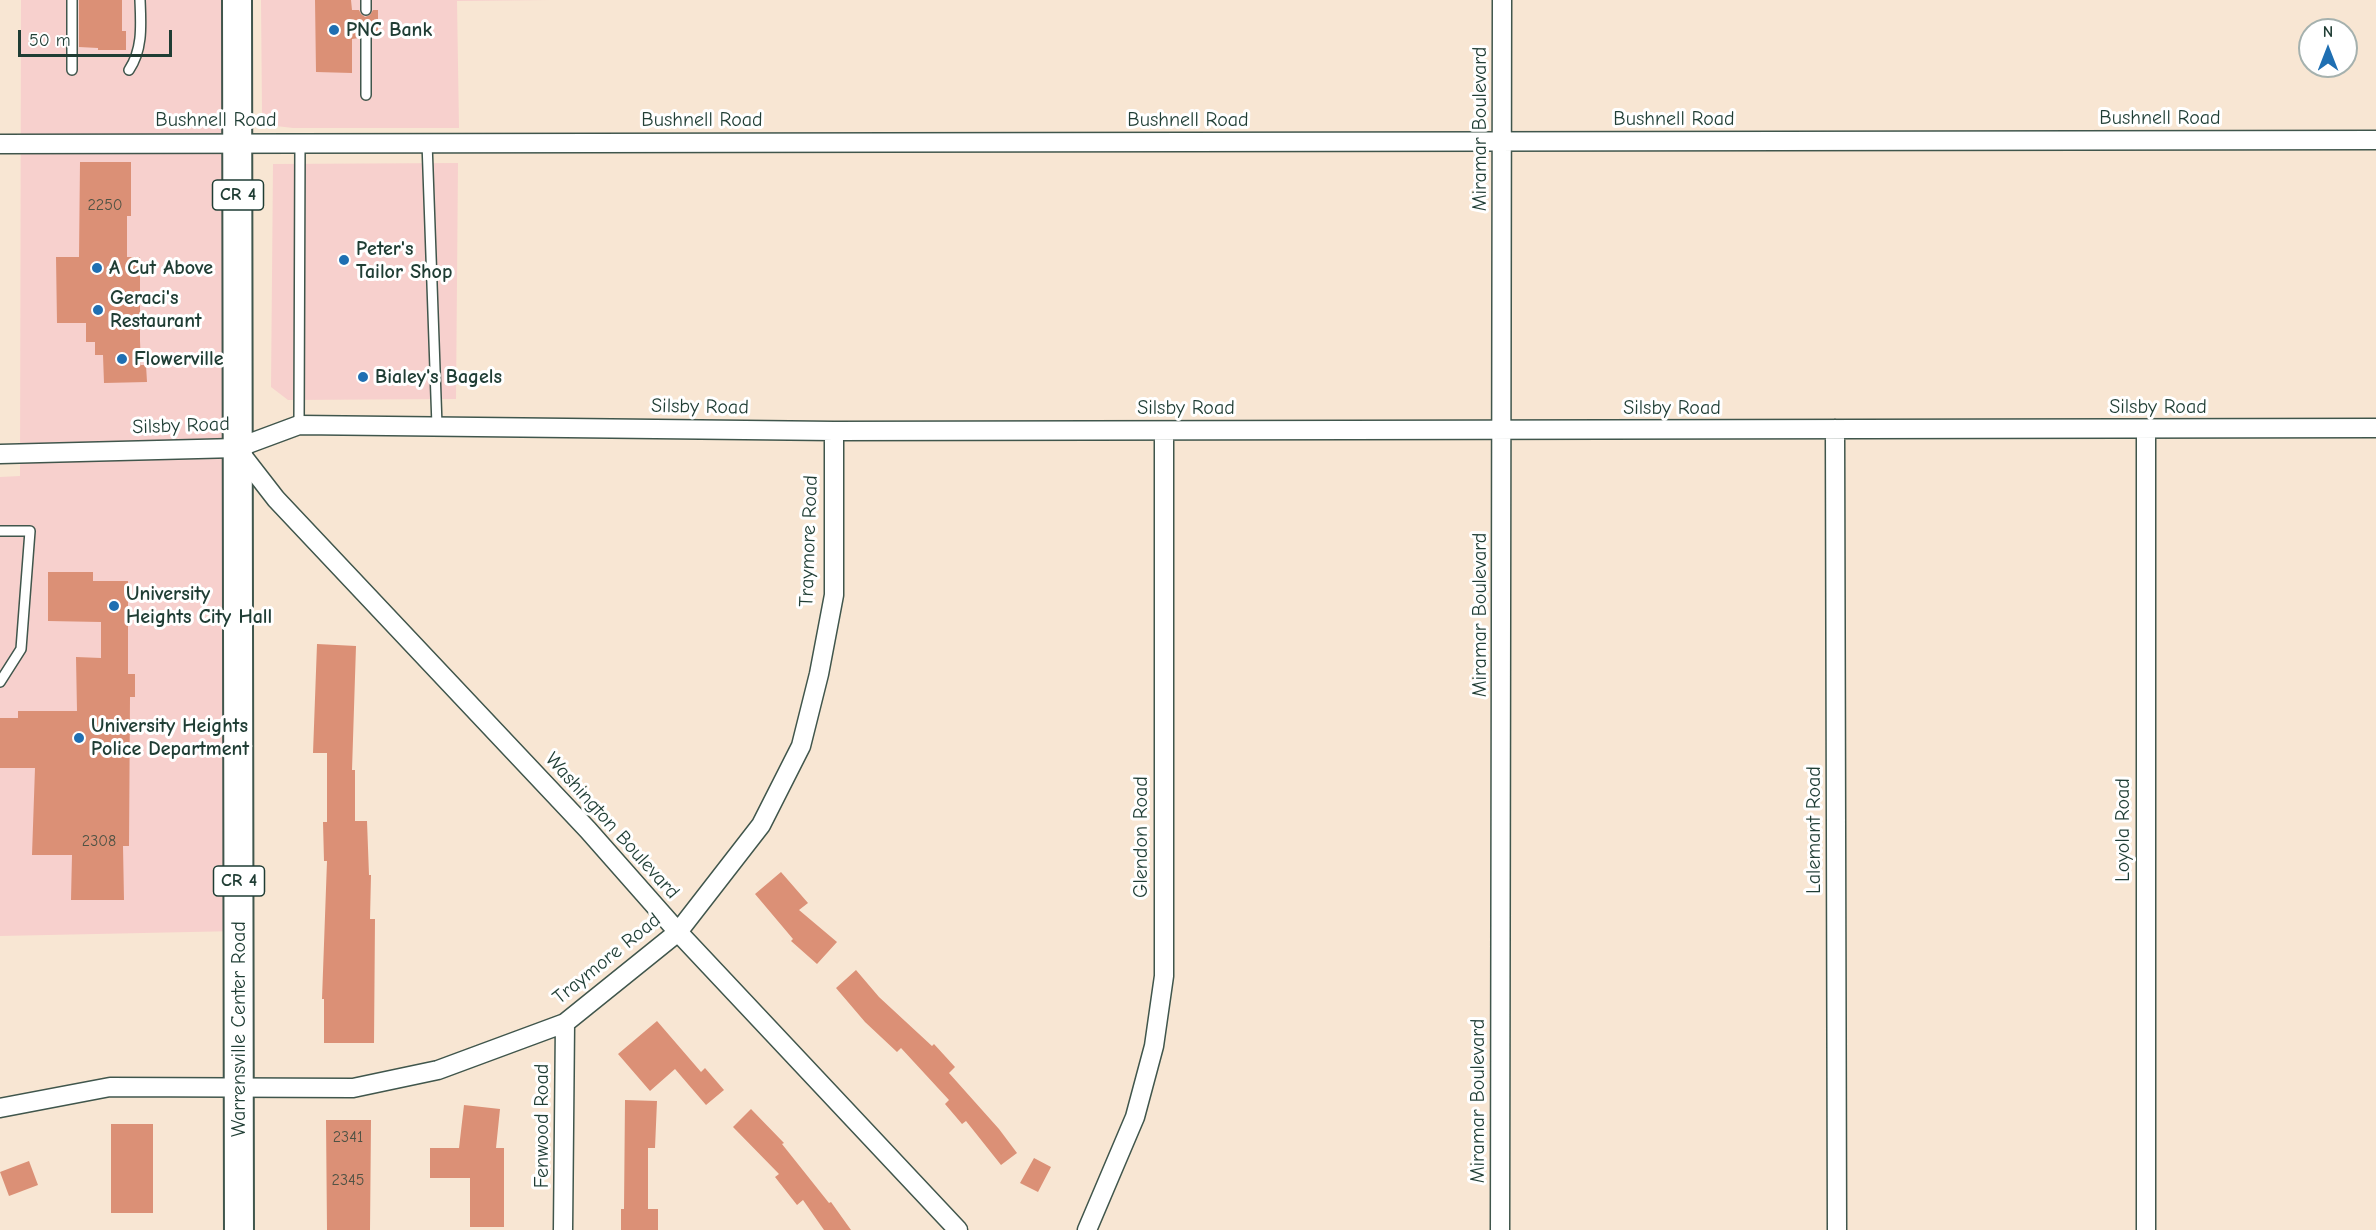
<!DOCTYPE html>
<style>
body{margin:0}
#map{position:relative;width:2376px;height:1230px;overflow:hidden;background:#f8e6d3;font-family:"Comic Neue",sans-serif}
canvas{display:block}
.north{position:absolute;left:2298px;top:18px;width:60px;height:60px;box-sizing:border-box;background:#fff;border:2px solid #a5b1ae;border-radius:50%;rotate:0deg;font-size:16px;font-weight:700;line-height:24px;text-align:center;color:#1f3d34}
.north::after{content:'';display:block;margin:auto;width:21px;height:27px;background:#1f6fb2;clip-path:polygon(50% 0,100% 100%,50% 72%,0 100%)}
.scale{position:absolute;left:18px;top:30px;width:154px;height:27px;box-sizing:border-box;border:3px solid #1f3d34;border-top:0;padding-left:8px;font-size:18px;line-height:21px;white-space:nowrap;color:#1f3d34;-webkit-text-stroke:4px #fff;paint-order:stroke}
</style>
<div id="map">
<canvas width="2376" height="1230"></canvas>
<div class="north">N</div>
<div class="scale">50 m</div>
</div>
<script>
const c = document.querySelector('canvas').getContext('2d');
c.lineJoin = 'round';
function fillPath(path, color) { c.fillStyle = color; c.fill(path, 'evenodd'); }
function stroke(path, color, width, dash) { c.strokeStyle = color; c.lineWidth = width; c.lineCap = dash ? 'butt' : 'round'; c.setLineDash(dash || []); c.stroke(path); }
function write(font, color, halo, rows, align = 'center') {
  c.font = font + ' "Comic Neue",sans-serif'; c.lineWidth = 6; c.setLineDash([]); c.textBaseline = 'middle'; c.strokeStyle = halo; c.fillStyle = color; for (const [text, x, y, turn = 0] of rows) {
    c.save(); c.translate(x, y); c.rotate((+turn || 0) * Math.PI / 180); c.textAlign = isNaN(turn) ? turn : align; if (halo) c.strokeText(text, 0, 0); c.fillText(text, 0, 0); c.restore();
  }
}
const built = new Path2D(`
 M21,0H236L239,931L0,936V477L20,476Z
 M261,0H551L457,1L459,128H293L276,126L265,119L262,112Z
 M458,163L456,399L288,400L271,387L273,164Z`);
const building = new Path2D(`
 M79,0H122V31H126V50H98V48L79,47Z
 M315,0H351L352,10H359L361,14L365,17L370,15L373,10H378V38H373L370,33L365,31L361,34L359,38L352,39V73L316,72Z
 M80,162H131V216H127V257H140V341L141,365H146L147,382L104,383L103,355H95V342H86V323H57L56,257H79Z
 M48,572H93V581H128V674H135V697H130L129,846H123L124,900H71L72,855H32L35,768H0V718H18V711H77L76,657L101,658V622L48,621Z
 M317,644L356,646L352,770H355V821H367L369,875H371L370,919H375L374,1043H324V999H322L327,861H324L323,822H327V753H313Z
 M781,872L808,903L799,910L837,942L817,964L791,941L793,939L755,894Z
 M856,970L879,997L932,1046L934,1044L955,1067L949,1073L999,1129L1017,1153L1001,1165L966,1121L962,1124L945,1104L949,1100L901,1048L897,1052L865,1022L836,988Z
 M657,1021L701,1072L705,1068L724,1090L706,1105L675,1069L650,1091L618,1054Z
 M625,1100L657,1101L655,1148H648V1209H658V1230H621V1209H624Z
 M464,1105L500,1109L496,1148H504V1227H470V1178H430V1148H459Z
 M751,1109L784,1143L782,1144L829,1203L831,1202L851,1230H824L803,1200L797,1205L775,1177L779,1174L733,1127Z
 M326,1120H371L370,1230H327Z
 M111,1124H153V1213H111Z
 M1034,1158L1051,1167L1038,1192L1020,1183Z
 M29,1161L38,1185L9,1196L0,1172Z`);
const service = new Path2D(`
 M366,10V0
 M366,38V95
 M72,70V0
 M129,70C143,49 141,25 140,0
 M427,142L437,426
 M299,425L300,142
 M0,531H30L21,649L0,682`);
const minor = new Path2D(`
 M0,144L2376,140
 M1835,429L1837,1230
 M2146,429V1230
 M238,450L276,499L588,830L678,932L958,1230
 M0,454L237,448L299,425L834,431L2376,428
 M0,1108L110,1087L353,1088L438,1070L565,1023L678,932L761,825L801,746L819,674L834,595V431
 M563,1230L565,1023
 M1087,1230L1135,1117L1154,1046L1164,976V431
 M1500,1230L1502,0`);
const primary = new Path2D(`
 M237,0L239,1230`);
const markers = [
 [334,30,6,"#1f6fb2"],
 [344,260,6,"#1f6fb2"],
 [97,268,6,"#1f6fb2"],
 [98,310,6,"#1f6fb2"],
 [122,359,6,"#1f6fb2"],
 [363,377,6,"#1f6fb2"],
 [114,606,6,"#1f6fb2"],
 [79,738,6,"#1f6fb2"]
];
const numberNames = [
 ["2250",105,205],
 ["2308",99,841],
 ["2341",348,1137],
 ["2345",348,1180]
];
const shields = [
 [238,195,51],
 [239,881,51]
];
const shieldNames = [
 ["CR 4",238,195],
 ["CR 4",239,881]
];
const poiNames = [
 ["PNC Bank",346,30],
 ["Peter's",356,249],
 ["Tailor Shop",356,272],
 ["A Cut Above",109,268],
 ["Geraci's",110,298],
 ["Restaurant",110,321],
 ["Flowerville",134,359],
 ["Bialey's Bagels",375,377],
 ["University",126,594],
 ["Heights City Hall",126,617],
 ["University Heights",91,726],
 ["Police Department",91,749]
];
const streetNames = [
 ["Bushnell Road",2160,118],
 ["Bushnell Road",1674,119],
 ["Bushnell Road",216,120],
 ["Bushnell Road",702,120],
 ["Bushnell Road",1188,120],
 ["Miramar Boulevard",1480,129,-90],
 ["Silsby Road",700,407,1],
 ["Silsby Road",2158,407],
 ["Silsby Road",1186,408],
 ["Silsby Road",1672,408],
 ["Silsby Road",181,426,-2],
 ["Traymore Road",809,541,-88],
 ["Miramar Boulevard",1480,615,-90],
 ["Washington Boulevard",612,826,48],
 ["Lalemant Road",1814,830,-90],
 ["Loyola Road",2123,830,-90],
 ["Glendon Road",1141,837,-90],
 ["Traymore Road",607,959,-39],
 ["Warrensville Center Road",239,1029,-90],
 ["Miramar Boulevard",1478,1101,-90],
 ["Fenwood Road",542,1126,-90]
];
fillPath(built, '#f7d0cd');
fillPath(building, '#db9076');
stroke(service, '#40564c', 12);
stroke(minor, '#40564c', 21);
stroke(primary, '#40564c', 32);
stroke(service, '#fff', 9);
stroke(minor, '#fff', 18);
stroke(primary, '#fff', 28);
for (const [x, y, r, color] of markers) { const dot = new Path2D(); dot.arc(x, y, r, 0, 2 * Math.PI); c.fillStyle = color; c.fill(dot); stroke(dot, '#fff', 2); }
write('16px', '#4e5244', null, numberNames);
for (const [x, y, w] of shields) { const box = new Path2D(); box.roundRect(x - w / 2, y - 15, w, 30, 4.5); c.fillStyle = '#fff'; c.fill(box); stroke(box, '#1f3d34', 1.5); }
write('bold 18px', '#1f3d34', null, shieldNames);
write('bold 20px', '#1f3d34', '#fff', poiNames, 'left');
write('20px', '#1f3d34', '#fff', streetNames);
</script>
